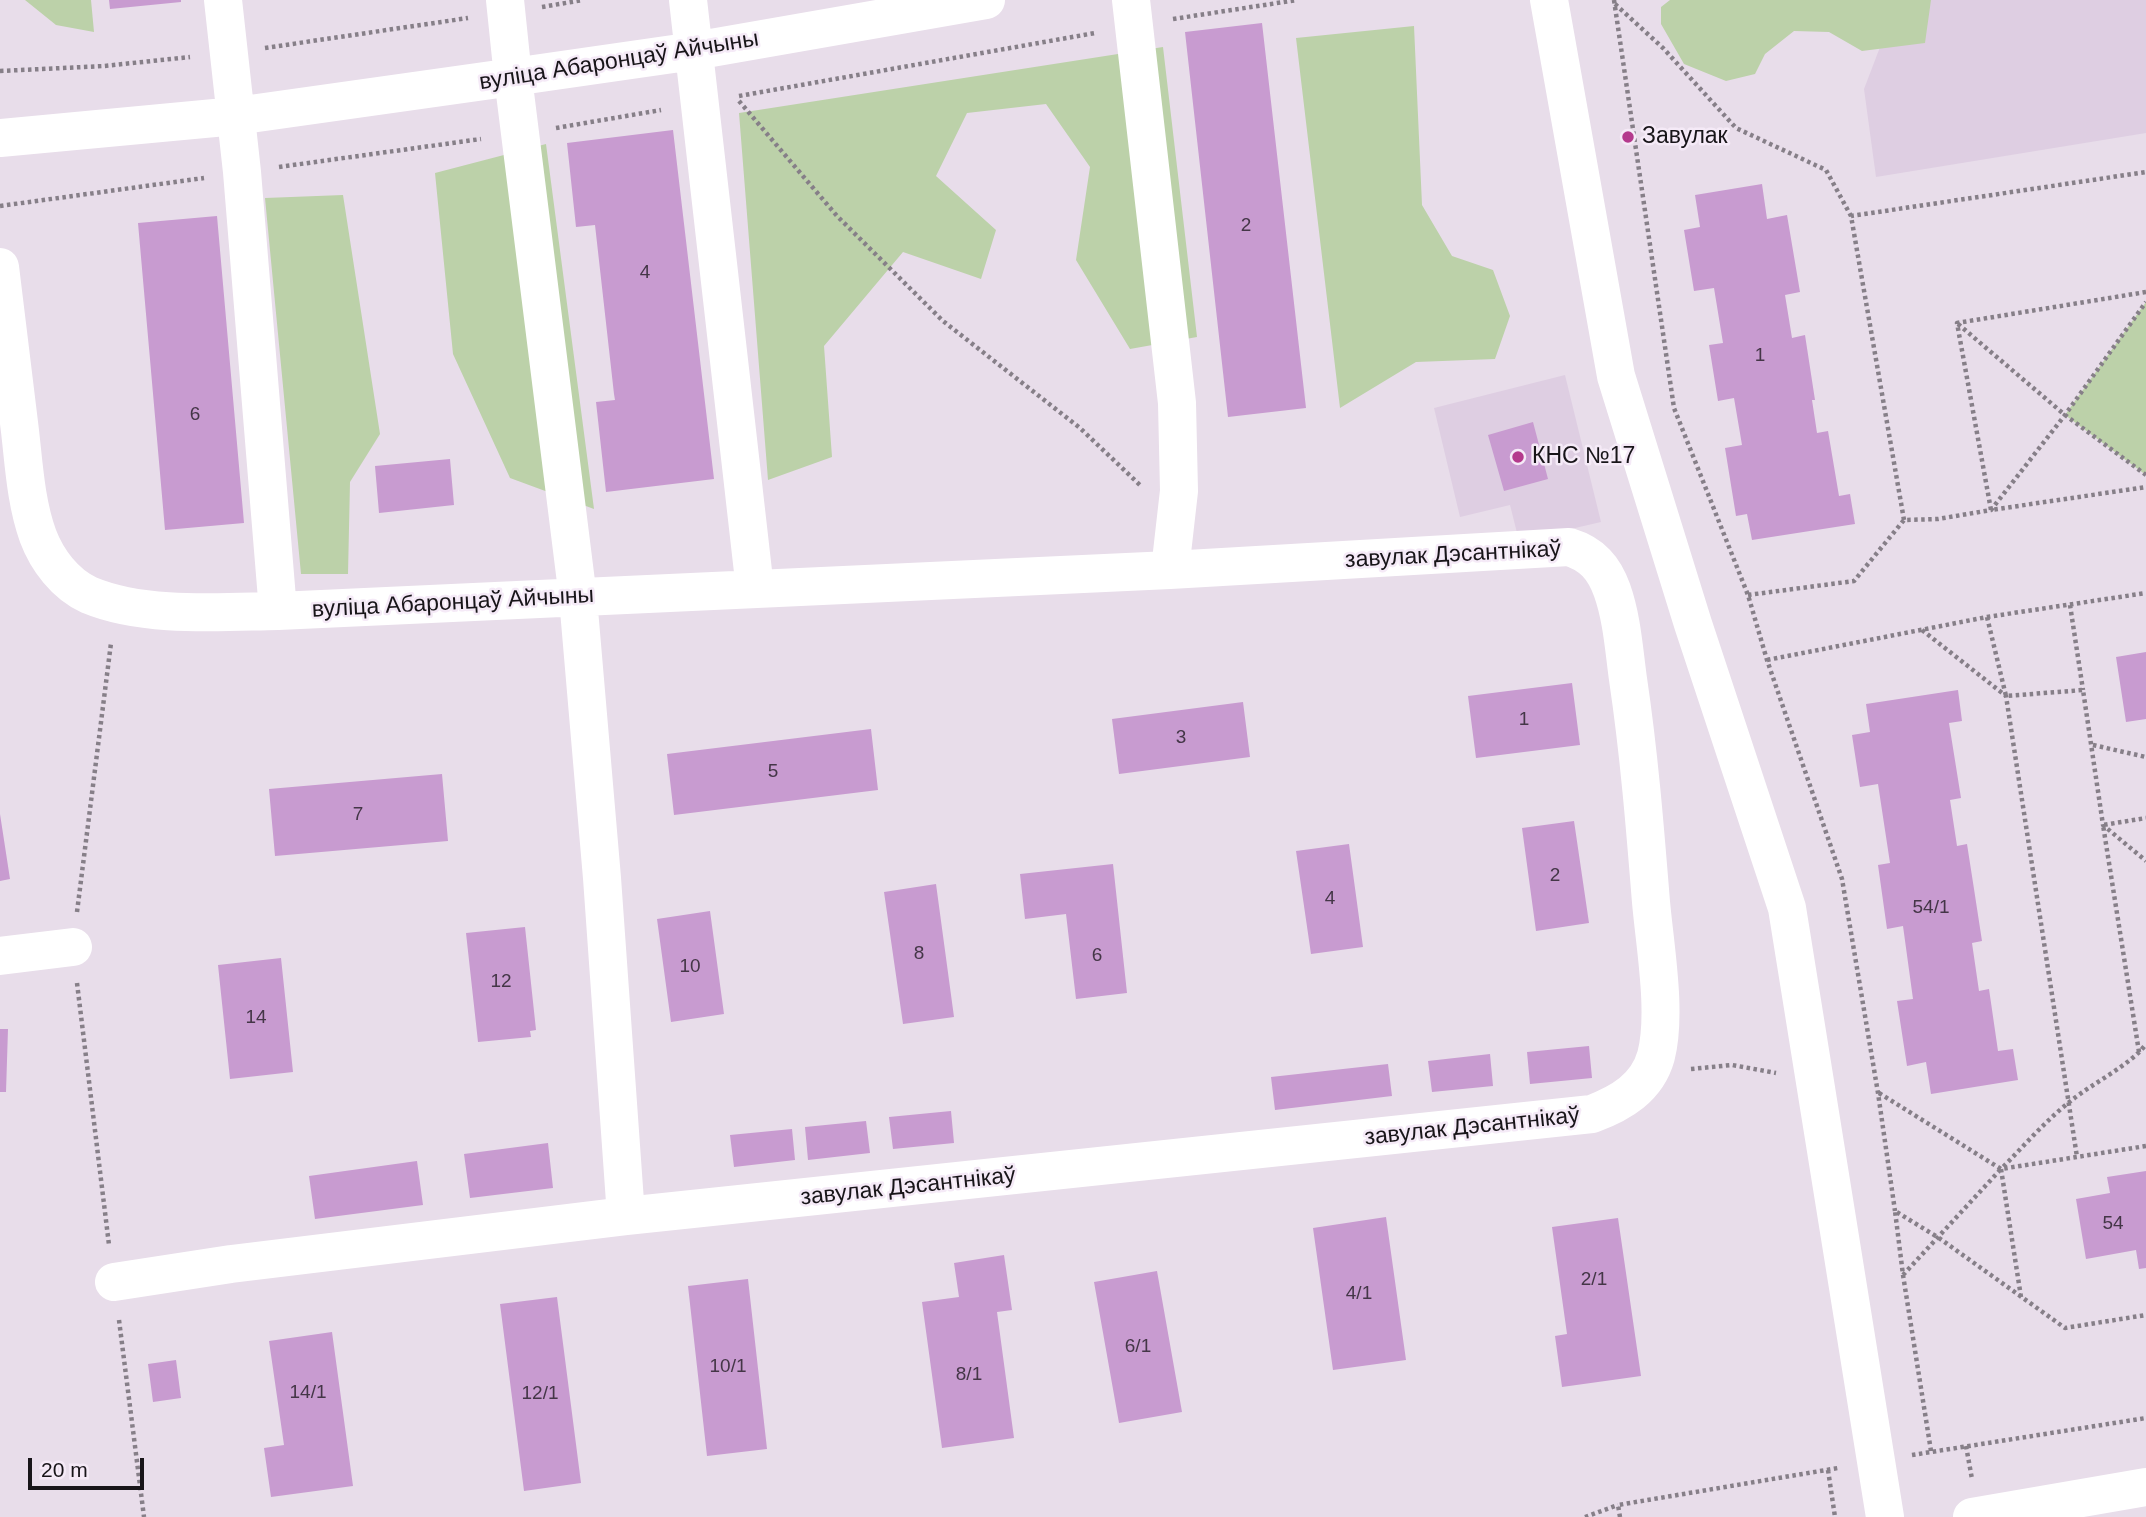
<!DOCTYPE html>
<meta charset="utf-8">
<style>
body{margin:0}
#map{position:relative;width:2146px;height:1517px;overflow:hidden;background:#e8ddea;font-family:Helvetica,sans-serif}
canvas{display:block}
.scale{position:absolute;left:28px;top:1458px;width:116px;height:32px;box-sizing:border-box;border:4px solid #181519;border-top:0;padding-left:9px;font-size:21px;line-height:24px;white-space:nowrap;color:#181519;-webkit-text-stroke:5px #f5eaf7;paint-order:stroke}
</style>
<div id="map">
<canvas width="2146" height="1517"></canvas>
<div class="scale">20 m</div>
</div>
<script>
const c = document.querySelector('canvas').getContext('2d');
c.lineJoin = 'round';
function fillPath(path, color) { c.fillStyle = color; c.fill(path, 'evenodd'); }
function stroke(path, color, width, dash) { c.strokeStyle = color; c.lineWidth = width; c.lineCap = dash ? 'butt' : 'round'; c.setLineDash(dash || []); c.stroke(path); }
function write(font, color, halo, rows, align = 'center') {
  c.font = font + ' Helvetica,sans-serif'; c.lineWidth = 5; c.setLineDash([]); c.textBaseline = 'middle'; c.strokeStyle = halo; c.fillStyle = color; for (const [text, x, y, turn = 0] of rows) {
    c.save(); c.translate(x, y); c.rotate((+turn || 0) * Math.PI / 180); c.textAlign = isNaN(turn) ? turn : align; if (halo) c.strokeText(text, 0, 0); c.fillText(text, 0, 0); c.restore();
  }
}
const built = new Path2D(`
 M1898,0H2146V133L1876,177L1864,89Z
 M1565,375L1601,522L1519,541L1510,505L1460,517L1434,408Z`);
const green = new Path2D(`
 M25,0H91L94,32L56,25Z
 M1670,0H1931L1925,43L1862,51L1829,32L1794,31L1765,54L1755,74L1726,81L1684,64L1661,24V7Z
 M1414,26L1422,205L1452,256L1493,270L1510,316L1495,359L1416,362L1340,408L1296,38Z
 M1163,47L1197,337L1130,349L1076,260L1090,167L1046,104L967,113L936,176L996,230L981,279L903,252L824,346L832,457L768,480L739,113Z
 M546,144L594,509L510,478L453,354L435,173Z
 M343,195L380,434L350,482L348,574H301L265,198Z
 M2146,302V475L2065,415Z`);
const building = new Path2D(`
 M109,0H181V2L110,9Z
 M1262,23L1306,408L1228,417L1185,32Z
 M673,130L714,479L606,492L596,402L615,400L614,394L595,225L576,227L567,143Z
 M1762,184L1767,219L1787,215L1800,292L1785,295L1792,338L1805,335L1815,400H1812L1817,433L1828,431L1839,496L1850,494L1855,524L1752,540L1747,514L1736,516L1725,448L1742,445L1734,398L1718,401L1709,345L1723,343L1714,288L1694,291L1684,230L1700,227L1695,195Z
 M217,216L244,523L165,530L138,223Z
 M1533,422L1548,479L1504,491L1488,435Z
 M450,459L454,505L379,513L375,466Z
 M2146,652V719L2126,722L2116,657Z
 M1572,683L1580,745L1476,758L1468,696Z
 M1958,690L1962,721L1949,723L1961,798L1950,800L1957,846L1967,844L1974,889L1982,941L1972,943L1979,991L1989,989L1998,1051L2013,1049L2018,1080L1931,1094L1926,1062L1907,1066L1897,1001L1913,999L1903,926L1887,929L1878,865L1890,863L1878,784L1860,787L1852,735L1870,732L1866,704Z
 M1243,702L1250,757L1119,774L1112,719Z
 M871,729L878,790L674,815L667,754Z
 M442,774L448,841L275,856L269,789Z
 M0,814L10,879L0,881Z
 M1574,821L1589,923L1536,931L1522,828Z
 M1349,844L1363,947L1311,954L1296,851Z
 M1113,864L1127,993L1076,999L1066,914L1025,919L1020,874Z
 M936,884L954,1017L903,1024L884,892Z
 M710,911L724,1014L671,1022L657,919Z
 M525,927L536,1030L530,1031L531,1037L478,1042L466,933Z
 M281,958L293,1072L230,1079L218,965Z
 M0,1029H8L6,1092H0Z
 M1589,1046L1592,1078L1530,1084L1527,1052Z
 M1490,1054L1493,1086L1432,1092L1428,1061Z
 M1388,1064L1392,1096L1275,1110L1271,1077Z
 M951,1111L954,1143L893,1149L889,1117Z
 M866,1121L870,1153L808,1160L805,1127Z
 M792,1129L795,1160L734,1167L730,1135Z
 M548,1143L553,1188L470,1198L464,1154Z
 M417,1161L423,1205L315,1219L309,1176Z
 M2146,1171V1268L2139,1269L2136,1250L2086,1259L2076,1199L2110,1193L2107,1177Z
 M1386,1217L1406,1360L1333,1370L1313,1228Z
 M1618,1218L1641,1376L1562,1387L1555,1336L1567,1334L1552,1227Z
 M1004,1255L1012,1310L997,1312L1014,1438L942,1448L922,1302L959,1297L954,1263Z
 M1157,1271L1182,1412L1119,1423L1094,1282Z
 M748,1279L767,1449L707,1456L688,1286Z
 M557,1297L581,1483L524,1491L500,1304Z
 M332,1332L353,1486L271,1497L264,1448L284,1445L269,1341Z
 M176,1360L181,1398L153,1402L148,1364Z`);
const path = new Path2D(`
 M1614,0L1674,408L1748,595L1767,660L1842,879L1878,1093L1895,1211
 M1615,4L1663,48L1736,128L1826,170L1851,216
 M542,7L583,0
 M1173,19L1297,0
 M265,48L468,18
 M0,71L104,66L190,57
 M739,96L1095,33
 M739,101L837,216L943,321L1080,428L1141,486
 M556,128L661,110
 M279,167L481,139
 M0,206L204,178
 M2146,292L1957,323L1991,510L2146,487
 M1958,324L2065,415L2146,475
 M1904,520L1851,216L2146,172
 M1748,595L1854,581L1904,520L1938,519L1991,510L2065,415L2146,302
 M2070,605L2083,690
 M1987,617L2006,696L2083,690L2103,825L2146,861
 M1922,630L2006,696L2077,1157
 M1767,660L1987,617L2146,593
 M2093,745L2146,757
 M77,912L111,643
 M77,983L109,1245
 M2139,1052L2103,825L2146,818
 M1691,1069L1732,1065L1776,1073
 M1879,1093L2001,1169L2146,1146
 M1903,1275L2001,1169
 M2021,1297L2001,1169C2024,1146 2046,1120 2072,1100C2093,1083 2132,1064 2146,1044
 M119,1320L144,1517
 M1966,1446L1972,1479
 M1931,1451L1903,1275L1895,1211L1939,1238L2065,1328L2146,1315
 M1912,1455L2146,1418
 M1828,1470L1835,1517
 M1585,1517L1618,1505
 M1620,1517L1618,1505L1838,1468`);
const minor = new Path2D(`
 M223,0L242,172L278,611
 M505,0L513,77L578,598L602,878L626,1216
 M688,0L755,589
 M1131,0L1177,403L1179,491L1170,570
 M1549,0L1616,376L1693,624L1787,908L1885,1517
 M0,138L236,116L513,77L694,51L986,0
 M0,267C7,322 13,377 20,431C24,466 26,503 38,536C47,560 65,584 89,595C144,618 219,612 278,611L1170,570L1569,547C1592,554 1604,568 1612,590C1622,618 1624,650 1628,679C1639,753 1645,827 1651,902C1655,947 1667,1013 1656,1056C1647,1088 1621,1103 1592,1114L626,1216L231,1264L114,1282
 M0,956L73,947
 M1972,1517L2146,1487`);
const markers = [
 [1628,137,7,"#b43a8d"],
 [1518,457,7,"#b43a8d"]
];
const numberNames = [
 ["2",1246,226],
 ["4",645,273],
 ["1",1760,356],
 ["6",195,415],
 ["1",1524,720],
 ["3",1181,738],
 ["5",773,772],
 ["7",358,815],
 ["2",1555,876],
 ["4",1330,899],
 ["54/1",1931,908],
 ["8",919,954],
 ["6",1097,956],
 ["10",690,967],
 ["12",501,982],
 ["14",256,1018],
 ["54",2113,1224],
 ["2/1",1594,1280],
 ["4/1",1359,1294],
 ["6/1",1138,1347],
 ["10/1",728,1367],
 ["8/1",969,1375],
 ["14/1",308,1393],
 ["12/1",540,1394]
];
const streetNames = [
 ["вуліца Абаронцаў Айчыны",619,61,-9],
 ["завулак Дэсантнікаў",1453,555,-3],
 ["вуліца Абаронцаў Айчыны",453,603,-3],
 ["завулак Дэсантнікаў",1472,1127,-6],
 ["завулак Дэсантнікаў",908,1187,-6]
];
const poiNames = [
 ["Завулак",1642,137],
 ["КНС №17",1532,457]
];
fillPath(built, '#decee2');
fillPath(green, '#bcd1a9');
fillPath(building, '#c89bd0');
stroke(path, '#867f88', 4.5, [3.5, 3.5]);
stroke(minor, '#fff', 38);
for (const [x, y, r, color] of markers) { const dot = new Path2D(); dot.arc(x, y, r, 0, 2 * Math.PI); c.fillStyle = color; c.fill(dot); stroke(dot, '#f5eaf7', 2.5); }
write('19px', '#443647', null, numberNames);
write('23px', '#181519', '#f5eaf7', streetNames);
write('23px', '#181519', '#f5eaf7', poiNames, 'left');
</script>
